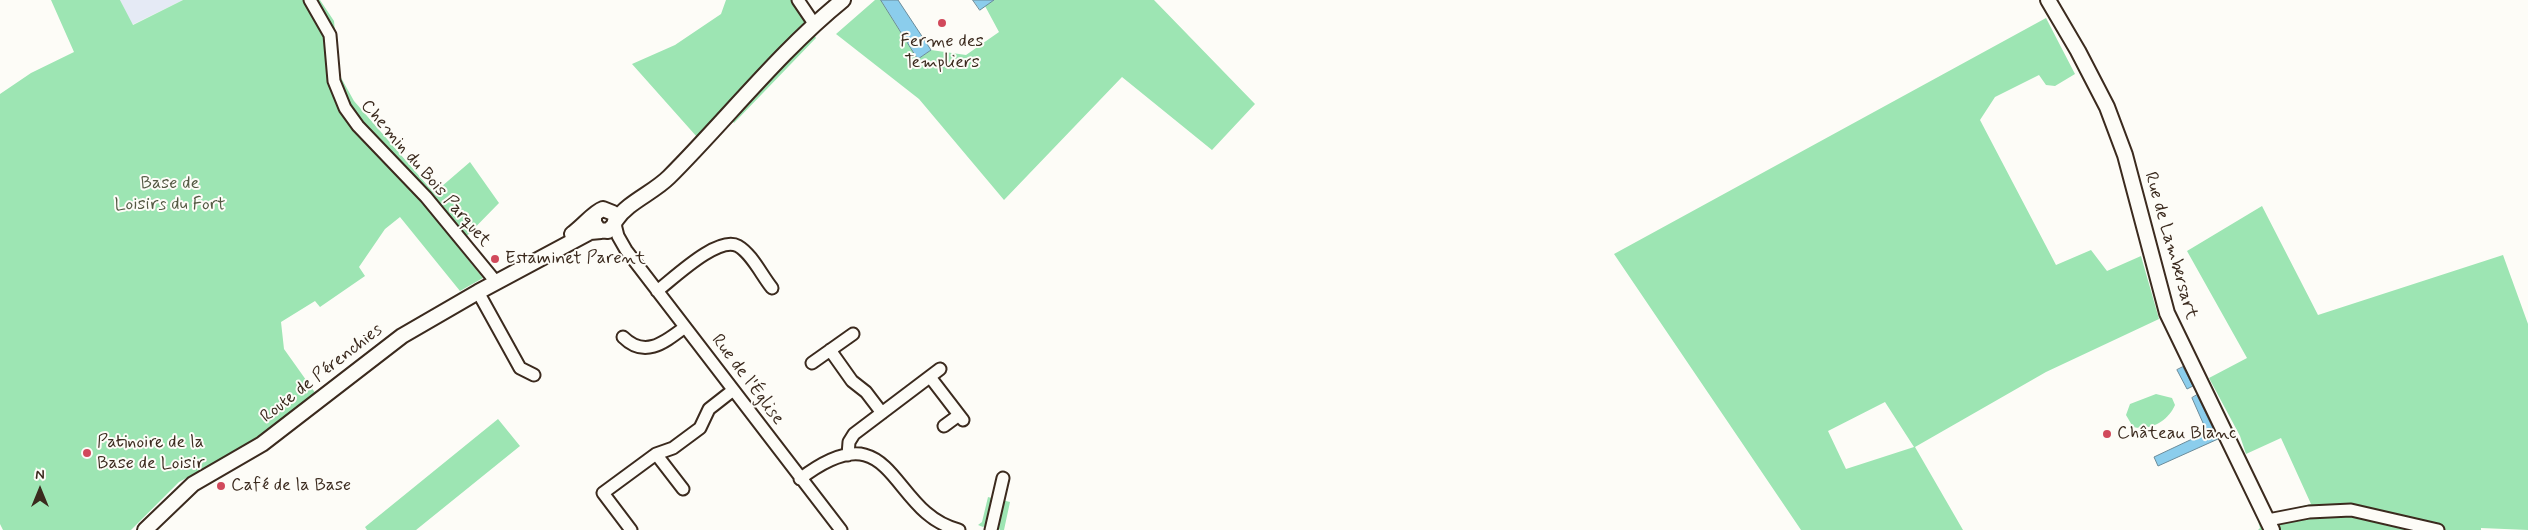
<!DOCTYPE html>
<meta charset="utf-8">
<style>
body{margin:0}
#map{position:relative;width:2528px;height:530px;overflow:hidden;background:#fdfcf7;font-family:Mynerve,sans-serif}
canvas{display:block}
.north{position:absolute;left:15px;top:465px;width:50px;height:50px;-webkit-text-stroke:4px #fdfcf7;paint-order:stroke;rotate:0deg;font-size:14px;font-weight:700;line-height:20px;text-align:center;color:#3b2a1e}
.north::after{content:'';display:block;margin:auto;width:18px;height:22px;background:#3b2a1e;clip-path:polygon(50% 0,100% 100%,50% 72%,0 100%)}
</style>
<div id="map">
<canvas width="2528" height="530"></canvas>
<div class="north">N</div>
</div>
<script>
const c = document.querySelector('canvas').getContext('2d');
c.lineJoin = 'round';
function fillPath(path, color) { c.fillStyle = color; c.fill(path, 'evenodd'); }
function stroke(path, color, width, dash) { c.strokeStyle = color; c.lineWidth = width; c.lineCap = dash ? 'butt' : 'round'; c.setLineDash(dash || []); c.stroke(path); }
function write(font, color, halo, rows, align = 'center') {
  c.font = font + ' Mynerve,sans-serif'; c.lineWidth = 4; c.setLineDash([]); c.textBaseline = 'middle'; c.strokeStyle = halo; c.fillStyle = color; for (const [text, x, y, turn = 0] of rows) {
    c.save(); c.translate(x, y); c.rotate((+turn || 0) * Math.PI / 180); c.textAlign = isNaN(turn) ? turn : align; if (halo) c.strokeText(text, 0, 0); c.fillText(text, 0, 0); c.restore();
  }
}
const built = new Path2D(`
 M120,0H183L132,25Z`);
const green = new Path2D(`
 M51,0H120L133,25L183,0H320L334,21L339,74L354,101L434,193L470,162L499,203L457,246L483,278L460,291L400,217L385,229L359,267L365,276L320,307L315,301L281,322L284,349L316,394L256,440L179,482L131,530H3L0,524V94L31,73L74,52Z
 M726,0H792L816,38L734,123L723,110L697,137L632,64L675,45L721,14Z
 M875,0H881L918,59L931,50L966,55L999,32L985,6L994,0H1154L1255,104L1212,150L1122,77L1004,200L919,99L836,34Z
 M2046,18L2075,74L2055,86L2046,85L2039,75L1995,97L1980,120L2056,265L2091,250L2107,271L2141,256L2159,319L2046,372L1915,447L1963,530H1801L1614,254ZM1885,402L1914,447L1846,469L1828,431Z
 M2262,206L2318,315L2503,255L2528,324V530L2481,528V530H2258L2260,528L2257,517L2311,504L2281,438L2246,454L2240,436L2209,378L2247,358L2187,251Z
 M2156,394L2172,398L2175,405C2168,421 2151,431 2133,427L2126,415L2130,404Z
 M498,419L520,446L416,530H367L365,527Z
 M988,497L995,499L989,524L983,527L978,525L982,522Z
 M1002,500L1010,502L1004,530H1000L996,526Z`);
const water = new Path2D(`
 M881,0H898L931,50L918,59Z
 M973,0H994L980,10Z
 M2183,367L2193,386L2187,389L2177,370Z
 M2197,395L2218,439L2158,466L2154,457L2207,432L2192,398Z`);
const minor = new Path2D(`
 M310,0L330,35L334,81L345,108L358,126L426,197L496,282
 M798,0L815,25
 M615,224L618,236L626,250L841,530
 M657,291C673,279 718,235 738,246C752,254 762,276 772,288
 M478,292L520,368L534,375
 M623,337C645,359 665,342 685,327
 M830,350L852,381L866,392L882,413
 M812,363L853,334
 M930,377L963,420
 M944,426L959,415
 M656,454L683,489
 M848,455L849,442L854,434L940,369
 M800,479C896,406 888,513 959,530
 M2268,520L2309,512L2351,510L2438,530
 M631,530L603,493L656,454L673,448L700,428L709,409L732,391
 M991,530L1003,478`);
const major = new Path2D(`
 M2048,0L2078,51L2107,107L2125,155L2167,313L2272,530
 M616,220C628,202 653,193 669,177C727,119 780,51 843,0
 M572,234C582,227 594,212 603,209L613,213L616,218L614,225L608,231L599,230L594,223V216
 M145,530L193,484L262,444L402,336L478,292L590,232L601,231`);
const markers = [
 [942,23,5,"#d1495b"],
 [495,259,5,"#d1495b"],
 [2107,434,5,"#d1495b"],
 [87,453,5,"#d1495b"],
 [221,486,5,"#d1495b"]
];
const poiNames = [
 ["Ferme des",942,42,"center"],
 ["Templiers",942,63,"center"],
 ["Estaminet Parent",505,259],
 ["Château Blanc",2117,434],
 ["Patinoire de la",97,443],
 ["Base de Loisir",97,464],
 ["Café de la Base",231,486]
];
const streetNames = [
 ["Chemin du Bois Parquet",425,174,49],
 ["Rue de Lambersart",2170,246,74],
 ["Route de Pérenchies",322,374,-38],
 ["Rue de l'Église",747,380,53]
];
const parkNames = [
 ["Base de",170,184],
 ["Loisirs du Fort",170,205]
];
fillPath(built, '#e5eaf5');
fillPath(green, '#9de5b3');
fillPath(water, '#8bcdec');
stroke(water, '#6b8c9a', 1);
stroke(minor, '#3b2a1e', 15);
stroke(major, '#3b2a1e', 18);
stroke(minor, '#fdfcf7', 11);
stroke(major, '#fdfcf7', 14);
for (const [x, y, r, color] of markers) { const dot = new Path2D(); dot.arc(x, y, r, 0, 2 * Math.PI); c.fillStyle = color; c.fill(dot); stroke(dot, '#fdfcf7', 2); }
write('18px', '#3b2a1e', '#fdfcf7', poiNames, 'left');
write('18px', '#3b2a1e', '#fdfcf7', streetNames);
write('18px', '#545943', '#fdfcf7', parkNames);
</script>
